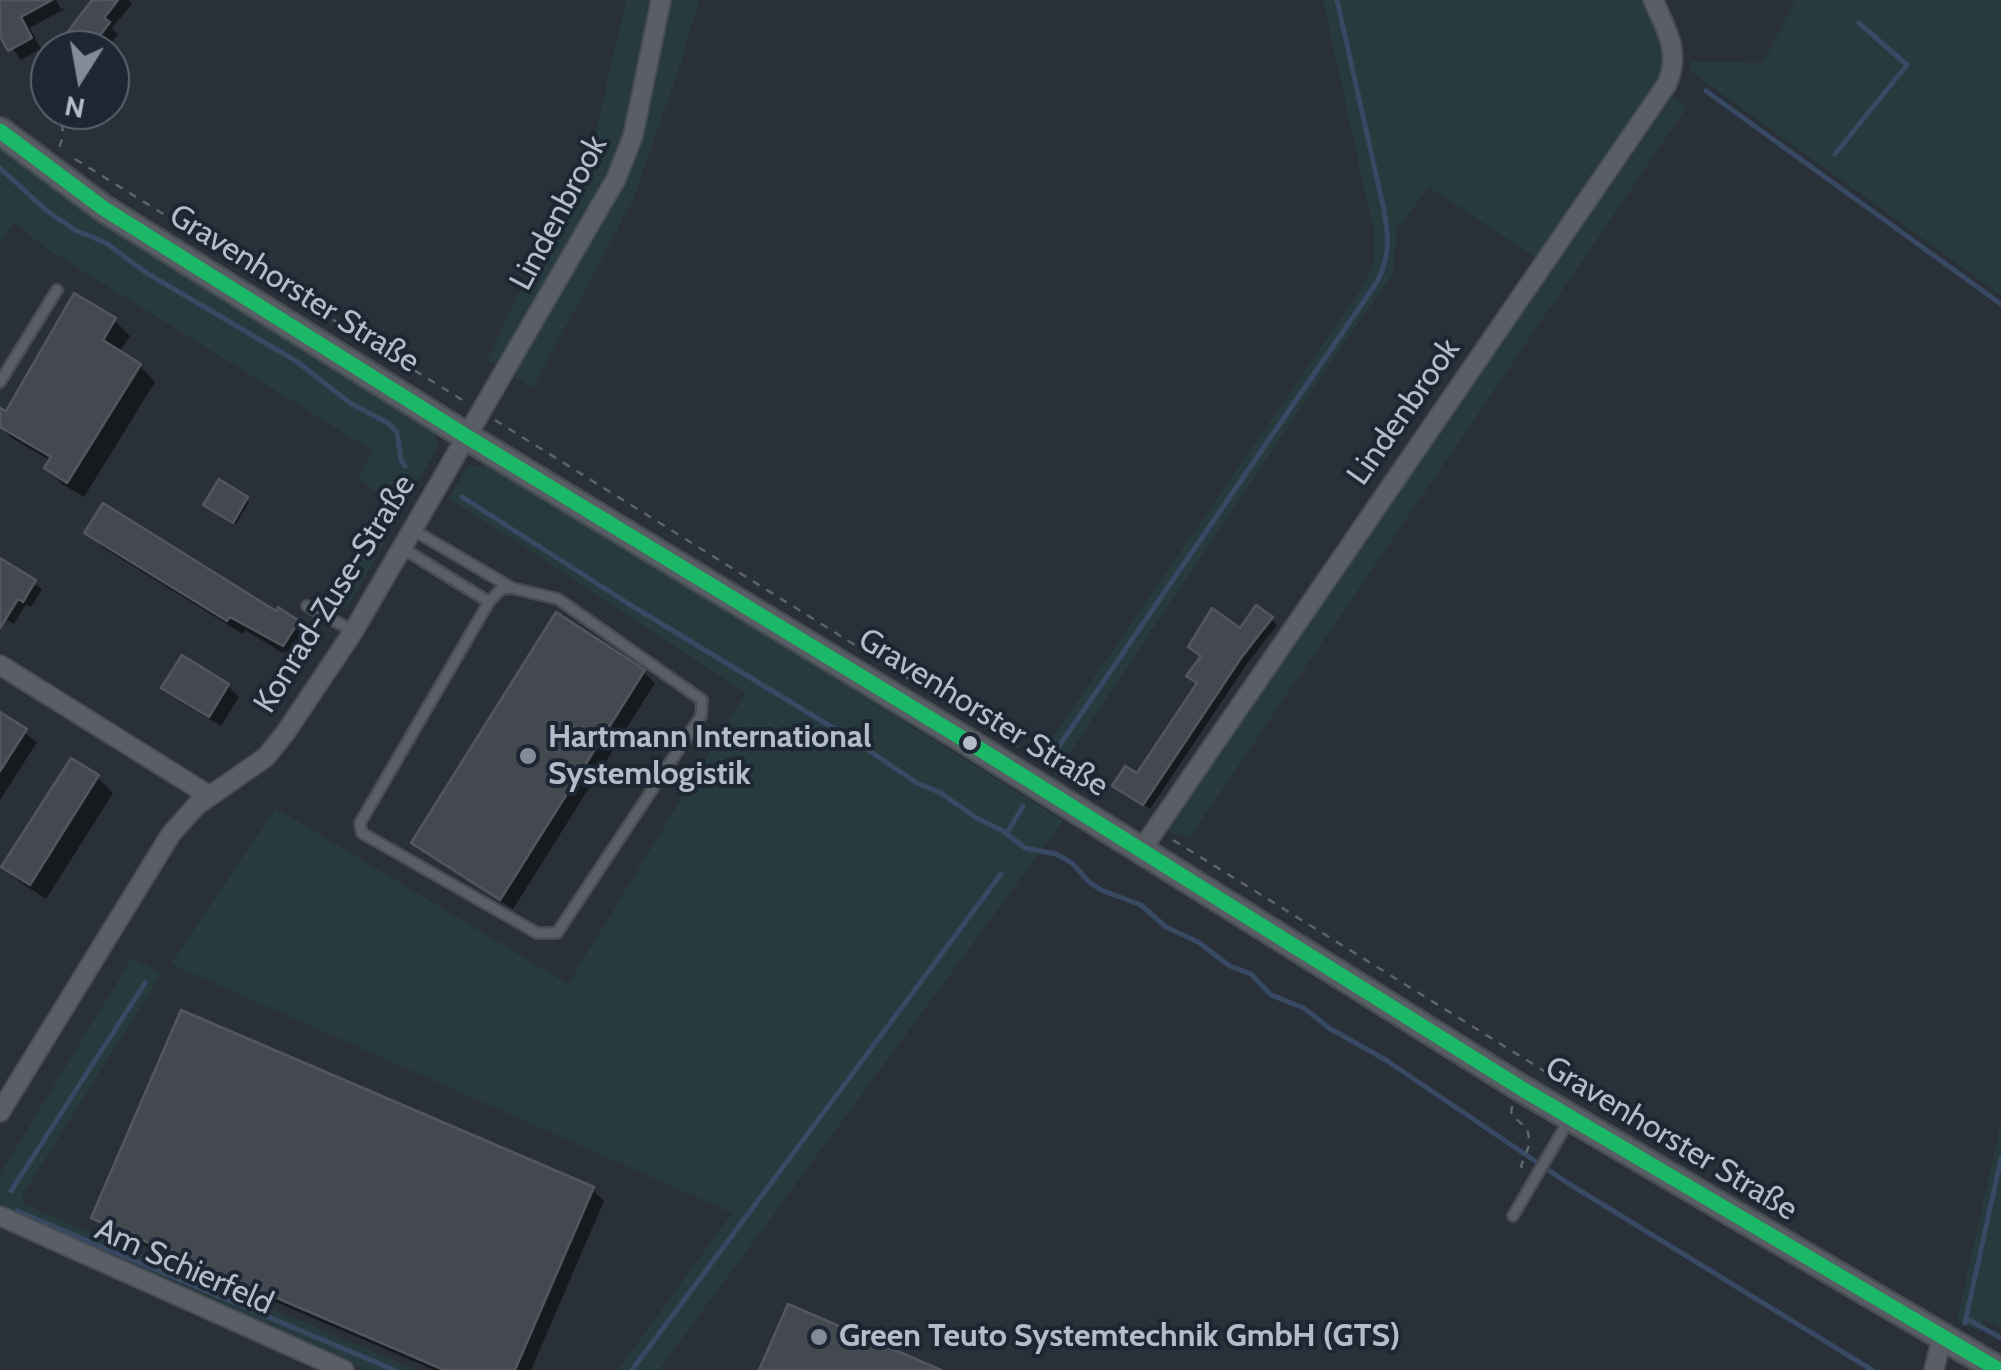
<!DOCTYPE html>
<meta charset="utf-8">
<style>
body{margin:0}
#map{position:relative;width:2001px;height:1370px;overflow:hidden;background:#2a3038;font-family:Cabin,sans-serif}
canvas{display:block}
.north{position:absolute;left:30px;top:30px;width:100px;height:100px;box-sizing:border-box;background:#1d2633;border:2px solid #59626f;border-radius:50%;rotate:191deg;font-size:28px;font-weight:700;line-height:40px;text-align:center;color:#b4bcc9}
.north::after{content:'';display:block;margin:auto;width:35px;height:45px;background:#848b96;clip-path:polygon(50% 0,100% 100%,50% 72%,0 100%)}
</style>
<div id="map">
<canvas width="2001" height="1370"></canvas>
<div class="north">N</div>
</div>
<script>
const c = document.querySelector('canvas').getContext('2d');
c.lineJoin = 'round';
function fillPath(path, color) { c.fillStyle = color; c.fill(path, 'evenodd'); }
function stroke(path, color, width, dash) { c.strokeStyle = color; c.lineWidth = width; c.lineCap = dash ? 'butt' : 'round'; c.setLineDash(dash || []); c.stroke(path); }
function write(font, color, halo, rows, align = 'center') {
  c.font = font + ' Cabin,sans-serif'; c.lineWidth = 8; c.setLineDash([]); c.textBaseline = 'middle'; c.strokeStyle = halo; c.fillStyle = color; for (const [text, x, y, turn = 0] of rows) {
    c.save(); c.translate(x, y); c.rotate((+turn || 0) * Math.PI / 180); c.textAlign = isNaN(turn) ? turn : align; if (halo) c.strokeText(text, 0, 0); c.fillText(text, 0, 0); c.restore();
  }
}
const green = new Path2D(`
 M626,0H699L682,59L634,198L533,388L487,360L594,140Z
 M1323,0H1647C1664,34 1671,56 1655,92L1536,258L1429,187L1397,229L1393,274L1341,347L1058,771L1042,753L1366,282L1374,259V233Z
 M1795,0H2001V295L1690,71L1691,61L1763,63Z
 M1673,96L1687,107L1189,838L1164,830Z
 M0,138L431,424L439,445L347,608L326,601L389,501L358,479L373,451L44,247L14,222L0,243Z
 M495,465L1063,821L659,1370H618L732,1213L171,964L276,808L568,984L746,693L449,498L468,466Z
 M132,958L162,973L23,1194V1204L416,1370H364L13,1220L1,1211L0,1174Z
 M2001,1122V1329L1983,1319L1980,1332L1957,1320Z`);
const shadow = new Path2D(`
 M0,0H56L61,9L66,8L30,28L41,49L21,60L0,31Z
 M91,0H128L132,4L112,28L118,34L106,50H57Z
 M50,59V75L43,69Z
 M114,320L130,336L119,353L140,366L155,382L84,497L62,484L47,468L51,461L12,438L0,426V416L7,415Z
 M247,499L249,502L236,524L209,507Z
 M88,532L297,623L312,637L298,659L285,651L283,653L245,630L243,634L102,547Z
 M0,561L42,589L31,607L26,604L14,624L2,617L0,620Z
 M1271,619L1277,625L1247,664L1150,809L1122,792L1138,777L1199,684L1203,657L1240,631Z
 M643,672L655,683L513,909L426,854L414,843Z
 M228,686L239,697L221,726L176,699L165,687Z
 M0,715L37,742L0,800Z
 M97,777L113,793L46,899L20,882L4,867Z
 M592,1190L604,1201L531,1370H434L106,1229L94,1217Z`);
const stream = new Path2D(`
 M1706,91L2001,304
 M1835,154L1907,65L1859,23
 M0,168L47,211L75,230L106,243L145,272L296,361L350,403L388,423L397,432L401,460L405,466
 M462,497L629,604L858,743L917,783L941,793L975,817L1003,831L1025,848L1056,854L1072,863L1089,882L1101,890L1141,905L1166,927L1198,942L1230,966L1251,974L1271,995L1304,1008L1329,1028L1386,1060L1566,1182L1872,1370
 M1053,755L1377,282C1390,256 1389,238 1384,210L1337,0
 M1007,833L1023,806
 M11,1191L145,983
 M17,1211L394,1370
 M1967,1319L2001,1338
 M1965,1323L2001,1158
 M632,1370L1001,874`);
const building = new Path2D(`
 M0,0H52L21,17L32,38L8,51L0,36Z
 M92,0H118L104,18L110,22L89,50H54Z
 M74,293L116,318L103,340L141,364L67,483L44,468L51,457L0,427V408L6,411Z
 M219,479L248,497L233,523L203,505Z
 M103,503L276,611L278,607L299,621L283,646L230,617L227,621L84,533Z
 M0,558L36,580L23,602L18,599L0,628Z
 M1256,605L1273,617L1241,658L1143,805L1112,786L1125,766L1137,773L1197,683L1186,676L1201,656L1188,647L1212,608L1240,628Z
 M556,612L645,670L500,900L411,843Z
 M182,655L229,684L209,717L161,688Z
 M0,712L27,729L0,771Z
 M71,758L99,775L30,885L1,867Z
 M181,1010L594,1187L515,1370H444L91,1218Z
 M788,1304L941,1370H759Z`);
const path = new Path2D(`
 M45,101L50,106
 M53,110C65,122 65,136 58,150
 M75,159L467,403
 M495,420L1039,760
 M1173,840L1692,1163
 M1512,1106L1511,1115L1527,1128L1530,1143L1521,1166L1524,1171`);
const lane = new Path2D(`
 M0,382L57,290
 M413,530L512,588
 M402,548L489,602
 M512,588L558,599L702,700L701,716L557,933H537L362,833L360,823L489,602L501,589Z
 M307,606L353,631
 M1513,1216L1569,1120`);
const street = new Path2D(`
 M0,665L210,796
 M1142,849L1667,84C1681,52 1666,29 1653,0
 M0,1112L171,834L197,805L266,757L286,732L353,632L616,179L633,136L661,0
 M0,1216L344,1370
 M1934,1370L1942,1337`);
const secondary = new Path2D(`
 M0,131L103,208L466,436L970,743L1524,1090L1999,1370`);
const bus1 = new Path2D(`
 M0,131L103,208L466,436L970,743L1524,1090L1999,1370`);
const markers = [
 [970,743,9,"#b4bcc9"],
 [528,756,10,"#848b96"],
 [819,1337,10,"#848b96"]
];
const streetNames = [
 ["Lindenbrook",559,213,-62],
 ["Gravenhorster Straße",294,289,32],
 ["Lindenbrook",1404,412,-55],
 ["Konrad-Zuse-Straße",335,594,-58],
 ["Gravenhorster Straße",983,713,32],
 ["Gravenhorster Straße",1671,1139,31],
 ["Am Schierfeld",184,1267,24]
];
const poiNames = [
 ["Hartmann International",548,738],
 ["Systemlogistik",548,775],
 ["Green Teuto Systemtechnik GmbH (GTS)",839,1337]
];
fillPath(green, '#273a3e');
fillPath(shadow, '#0007');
stroke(stream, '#384963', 5);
fillPath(building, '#444950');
stroke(building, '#52575f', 2.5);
stroke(lane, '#484c53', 14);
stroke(street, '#484c53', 22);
stroke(secondary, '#484c53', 30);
stroke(path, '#5d636a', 2.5, [8, 8]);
stroke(lane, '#5a5e66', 9);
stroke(street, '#5a5e66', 18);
stroke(secondary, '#595d64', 25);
stroke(bus1, '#1ab867', 15);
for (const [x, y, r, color] of markers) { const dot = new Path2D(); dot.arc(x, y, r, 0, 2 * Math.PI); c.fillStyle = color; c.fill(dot); stroke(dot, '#1d2633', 4); }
write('32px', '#b4bcc9', '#1d2633', streetNames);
write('bold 32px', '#b4bcc9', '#1d2633', poiNames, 'left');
</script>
